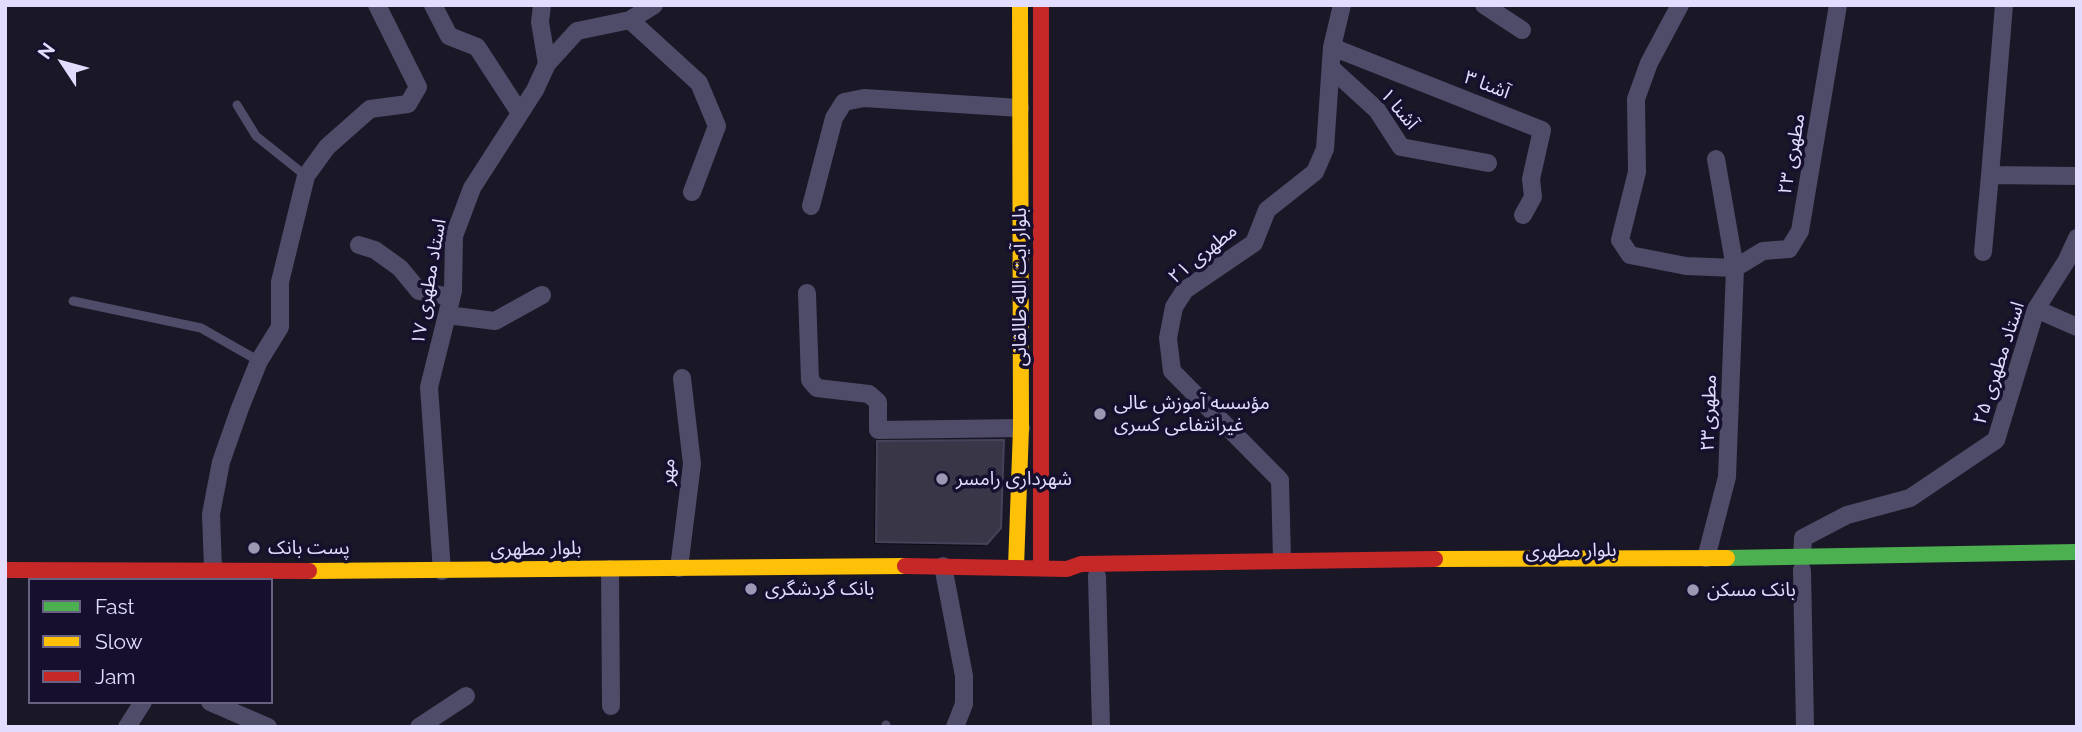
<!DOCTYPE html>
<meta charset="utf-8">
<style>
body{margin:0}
#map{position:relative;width:2082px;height:732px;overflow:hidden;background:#1a1727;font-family:Raleway,sans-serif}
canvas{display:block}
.frame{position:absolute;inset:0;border:7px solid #e2ddff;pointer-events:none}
.legend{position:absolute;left:28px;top:578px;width:245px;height:126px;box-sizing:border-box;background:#16102e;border:2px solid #686282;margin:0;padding:9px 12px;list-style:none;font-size:21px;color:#e2ddff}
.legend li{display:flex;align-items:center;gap:14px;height:35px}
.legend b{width:35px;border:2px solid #686282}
.north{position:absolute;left:28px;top:28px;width:70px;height:70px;-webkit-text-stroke:5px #16102e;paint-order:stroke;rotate:306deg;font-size:19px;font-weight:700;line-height:28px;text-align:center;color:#e2ddff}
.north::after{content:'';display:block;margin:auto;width:24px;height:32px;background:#e2ddff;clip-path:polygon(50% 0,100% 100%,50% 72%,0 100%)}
</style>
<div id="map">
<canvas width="2082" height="732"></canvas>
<div class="frame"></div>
<ul class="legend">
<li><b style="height:9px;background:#4caf50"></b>Fast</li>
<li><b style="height:9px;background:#ffc107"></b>Slow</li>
<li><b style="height:9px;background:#c62828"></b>Jam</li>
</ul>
<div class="north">N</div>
</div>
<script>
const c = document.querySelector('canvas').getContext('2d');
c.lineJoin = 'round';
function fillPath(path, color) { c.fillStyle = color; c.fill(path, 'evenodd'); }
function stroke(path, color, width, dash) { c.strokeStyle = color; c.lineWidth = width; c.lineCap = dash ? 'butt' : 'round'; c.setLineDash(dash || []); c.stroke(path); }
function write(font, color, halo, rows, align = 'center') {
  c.font = font + ' Raleway,"Noto Sans Arabic",sans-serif'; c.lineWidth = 7; c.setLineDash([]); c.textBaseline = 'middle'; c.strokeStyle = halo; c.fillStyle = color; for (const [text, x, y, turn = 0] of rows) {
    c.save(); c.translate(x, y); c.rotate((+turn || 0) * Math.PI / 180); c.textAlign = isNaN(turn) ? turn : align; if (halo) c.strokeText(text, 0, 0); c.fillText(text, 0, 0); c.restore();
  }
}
const shadow = new Path2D(`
 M877,443L999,528L983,546L874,544L875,445Z`);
const building = new Path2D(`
 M1004,440L1001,528L987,544L876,542L877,441Z`);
const lane = new Path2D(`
 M237,105L256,136L306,176
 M73,301L201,328L259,361
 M886,727V725`);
const street = new Path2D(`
 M433,5L449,36L477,47L520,113
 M542,5L540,22L547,64
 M1484,5L1522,30
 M1680,5L1649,63L1636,99L1637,172L1620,240L1630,255L1686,266L1735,268
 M2004,5L1990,175L2077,176
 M630,20L699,83L717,126L692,192
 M1332,47L1542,130L1531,179L1533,197L1523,215
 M1331,68L1377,110L1401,147L1488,163
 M811,206L834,118L844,102L864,98L1020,108
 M359,245L375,250L400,268L419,291L451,297
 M1983,252L1990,175
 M1735,268L1763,251L1789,249L1800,231L1838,5
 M807,293L810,380L817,388L869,394L878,402V430L1021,428
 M2036,309L2077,327
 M447,315L495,321L542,295
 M1706,558L1727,477L1735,268L1716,159
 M1802,558L1803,538L1847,515L1910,498L1996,440L2036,309L2067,260L2077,238
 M1282,560L1280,480L1172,371L1168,338L1174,307L1185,290L1254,243L1267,210L1315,172L1325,149L1332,47L1342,5
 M943,566L964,676V704L955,727
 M679,568L692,464L682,378
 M213,569L211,514L221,462L240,408L259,361L280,327V282L306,176L327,147L370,109L408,104L418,87L377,5
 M610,569L611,706
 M1802,570L1805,727
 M442,571L429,387L453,291L454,236L472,188L535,90L547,64L577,31L630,20L654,5
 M1097,576L1101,727
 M210,702L268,727
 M127,727L143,702
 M419,727L466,696`);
const fast = new Path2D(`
 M1727,558L2077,552`);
const slow = new Path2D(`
 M1435,559L1727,558
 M1016,567L1021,428L1020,5
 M309,571L905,566`);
const jam = new Path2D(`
 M1041,5V568
 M905,566L1067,569L1081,564L1435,559
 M5,570L309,571`);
const markers = [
 [1100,414,7,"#9c98b3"],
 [942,479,7,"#9c98b3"],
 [254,548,7,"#9c98b3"],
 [751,589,7,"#9c98b3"],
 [1693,590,7,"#9c98b3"]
];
const streetNames = [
 ["آشنا ۳",1487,85,21],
 ["آشنا ۱",1399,109,50],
 ["مطهری ۲۳",1792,154,-80],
 ["مطهری ۲۱",1203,254,-39],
 ["استاد مطهری ۱۷",429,282,-80],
 ["بلوار آیت الله طالقانی",1020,287,-90],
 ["استاد مطهری ۲۵",1999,363,-72],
 ["مطهری۲۳",1709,413,-88],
 ["مهر",668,472,-87],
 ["بلوار مطهری",536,549,-1],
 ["بلوار مطهری",1571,551,-1]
];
const poiNames = [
 ["مؤسسه آموزش عالی",1114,403],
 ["غیرانتفاعی کسری",1114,425],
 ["شهرداری رامسر",956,479],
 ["پست بانک",268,548],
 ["بانک گردشگری",765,589],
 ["بانک مسکن",1707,590]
];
fillPath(shadow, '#0007');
fillPath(building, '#393648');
stroke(building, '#47425a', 2);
stroke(lane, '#4e4c68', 9);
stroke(street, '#4e4c68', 18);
stroke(fast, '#4caf50', 16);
stroke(slow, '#ffc107', 16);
stroke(jam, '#c62828', 16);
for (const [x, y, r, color] of markers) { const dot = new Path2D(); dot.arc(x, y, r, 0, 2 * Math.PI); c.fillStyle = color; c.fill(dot); stroke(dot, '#16102e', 2.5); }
write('19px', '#e2ddff', '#16102e', streetNames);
write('19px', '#e2ddff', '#16102e', poiNames, 'left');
</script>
